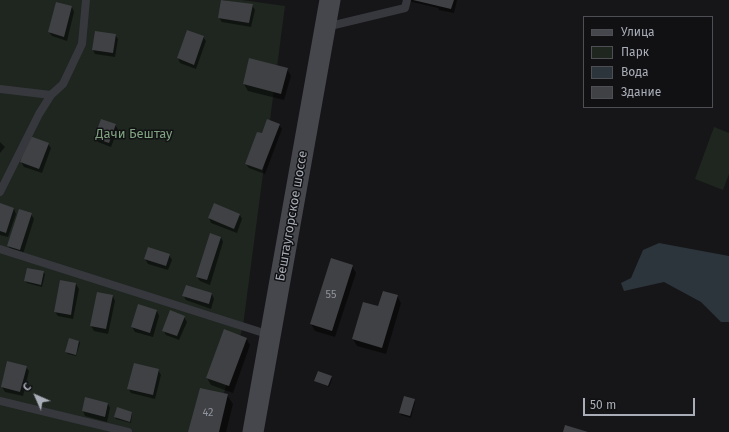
<!DOCTYPE html>
<meta charset="utf-8">
<style>
body{margin:0}
#map{position:relative;width:729px;height:432px;overflow:hidden;background:#161618;font-family:"Fira Sans",sans-serif}
canvas{display:block}
.legend{position:absolute;left:583px;top:16px;width:130px;height:92px;box-sizing:border-box;background:#111113;border:1px solid #4d4f55;margin:0;padding:5px 7px;list-style:none;font-size:12px;color:#a8adb8}
.legend li{display:flex;align-items:center;gap:8px;height:20px}
.legend b{width:20px;border:1px solid #4d4f55}
.north{position:absolute;left:16px;top:376px;width:40px;height:40px;-webkit-text-stroke:3px #111113;paint-order:stroke;rotate:315deg;font-size:11px;font-weight:700;line-height:16px;text-align:center;color:#a8adb8}
.north::after{content:'';display:block;margin:auto;width:14px;height:18px;background:#a8adb8;clip-path:polygon(50% 0,100% 100%,50% 72%,0 100%)}
.scale{position:absolute;left:583px;top:398px;width:112px;height:18px;box-sizing:border-box;border:2px solid #a8adb8;border-top:0;padding-left:5px;font-size:12px;line-height:14px;white-space:nowrap;color:#a8adb8;-webkit-text-stroke:3px #111113;paint-order:stroke}
</style>
<div id="map">
<canvas width="729" height="432"></canvas>
<ul class="legend">
<li><b style="height:5px;background:#45474d"></b>Улица</li>
<li><b style="height:11px;background:#1e261f"></b>Парк</li>
<li><b style="height:11px;background:#2c353c"></b>Вода</li>
<li><b style="height:11px;background:#404145"></b>Здание</li>
</ul>
<div class="north">С</div>
<div class="scale">50 m</div>
</div>
<script>
const c = document.querySelector('canvas').getContext('2d');
c.lineJoin = 'round';
function fillPath(path, color) { c.fillStyle = color; c.fill(path, 'evenodd'); }
function stroke(path, color, width, dash) { c.strokeStyle = color; c.lineWidth = width; c.lineCap = dash ? 'butt' : 'round'; c.setLineDash(dash || []); c.stroke(path); }
function write(font, color, halo, rows, align = 'center') {
  c.font = font + ' "Fira Sans",sans-serif'; c.lineWidth = 3; c.setLineDash([]); c.textBaseline = 'middle'; c.strokeStyle = halo; c.fillStyle = color; for (const [text, x, y, turn = 0] of rows) {
    c.save(); c.translate(x, y); c.rotate((+turn || 0) * Math.PI / 180); c.textAlign = isNaN(turn) ? turn : align; if (halo) c.strokeText(text, 0, 0); c.fillText(text, 0, 0); c.restore();
  }
}
const green = new Path2D(`
 M0,0H242L285,6L243,326L213,432H0Z
 M714,127L729,133V174L723,190L695,179Z`);
const water = new Path2D(`
 M659,243L729,256V322H721L701,302L664,282L624,291L621,283L631,278L643,250Z`);
const shadow = new Path2D(`
 M222,0L252,5L255,10L251,27L222,22L219,18Z
 M404,0H457L454,13L439,10L438,8Z
 M57,3L72,7L74,12L67,41L52,36L49,32Z
 M187,31L203,37L206,41L196,69L180,63L178,58Z
 M115,35L118,39L115,57L95,54L93,50Z
 M287,69L291,76L284,100L248,91L244,84Z
 M115,125L118,129L111,147L98,142L96,138Z
 M279,125L282,129L265,174L249,168L246,164L262,135Z
 M0,142L5,147L0,153Z
 M48,144L51,148L42,173L24,167L21,162Z
 M0,204L14,209L16,214L8,237L0,235Z
 M31,214L34,219L23,254L11,250L8,246Z
 M240,215L242,219L237,233L211,223L209,218Z
 M221,237L223,242L210,285L200,281L197,277Z
 M169,255L172,260L168,270L148,264L145,259Z
 M352,266L356,273L335,337L315,331L311,324Z
 M43,272L45,274L42,287L27,283L25,281Z
 M61,282L76,284L79,289L73,319L58,316L55,312Z
 M186,286L212,294L214,299L211,309L186,300L183,295Z
 M113,296L115,301L108,334L94,331L91,326Z
 M397,296L401,303L386,354L357,346L353,339L379,307Z
 M157,311L159,316L153,337L135,332L132,327Z
 M184,317L187,322L179,340L166,335L163,330Z
 M246,338L250,345L233,393L211,385L207,378Z
 M79,341L80,343L76,356L68,354L66,352Z
 M26,367L29,371L23,396L5,392L2,387Z
 M158,370L161,375L155,399L131,393L128,388Z
 M331,377L332,379L329,387L315,381Z
 M227,395L233,404L226,432H189Z
 M86,398L108,404L110,408L107,422L85,416L83,411Z
 M414,400L415,402L411,418L401,415L400,413Z
 M132,413L131,423L116,419L115,417Z`);
const building = new Path2D(`
 M221,0L253,4L249,23L218,18Z
 M413,0H454L451,9Z
 M56,2L72,6L64,37L48,32Z
 M187,30L204,36L194,65L177,58Z
 M95,31L116,34L113,53L92,50Z
 M249,58L288,68L281,94L243,84Z
 M101,119L116,124L109,143L94,138Z
 M267,119L280,124L262,170L245,164L257,132L262,133Z
 M30,136L49,143L39,169L20,162Z
 M0,203L14,208L6,233L0,231Z
 M214,203L240,214L234,229L208,218Z
 M19,209L32,213L20,250L7,246Z
 M210,233L221,237L207,280L196,277Z
 M148,247L170,254L166,266L144,259Z
 M331,258L353,265L332,331L310,324Z
 M27,268L44,271L41,285L24,281Z
 M60,280L76,283L71,315L54,312Z
 M186,285L212,293L209,304L182,296Z
 M383,291L398,295L382,348L352,339L363,302L378,306Z
 M97,292L113,295L106,329L90,326Z
 M138,304L157,310L150,333L131,327Z
 M170,310L185,316L177,336L162,331Z
 M224,329L247,338L229,386L206,378Z
 M69,338L79,341L76,355L65,352Z
 M7,361L27,366L20,392L1,387Z
 M134,363L159,369L153,395L127,389Z
 M318,371L332,376L328,386L314,381Z
 M200,388L228,394L219,432H188Z
 M404,396L415,399L410,416L399,413Z
 M85,397L108,403L105,417L82,411Z
 M117,407L132,412L130,422L114,417Z
 M565,425L588,432H563Z`);
const lane = new Path2D(`
 M326,27L405,8L407,0
 M0,89L51,95
 M0,192L39,114L51,95L63,84L82,44L86,0
 M0,249L270,335
 M0,401L128,432`);
const secondary = new Path2D(`
 M253,432L330,0`);
const numberNames = [
 ["55",331,295],
 ["42",208,413]
];
const parkNames = [
 ["Дачи Бештау",134,134]
];
const streetNames = [
 ["Бештаугорское шоссе",292,216,-80]
];
fillPath(green, '#1e261f');
fillPath(water, '#2c353c');
fillPath(shadow, '#0007');
fillPath(building, '#404145');
stroke(lane, '#37383d', 8);
stroke(secondary, '#45474d', 21);
write('11px', '#8e929b', null, numberNames);
write('13px', '#7fa381', '#111113', parkNames);
write('13px', '#a8adb8', '#111113', streetNames);
</script>
